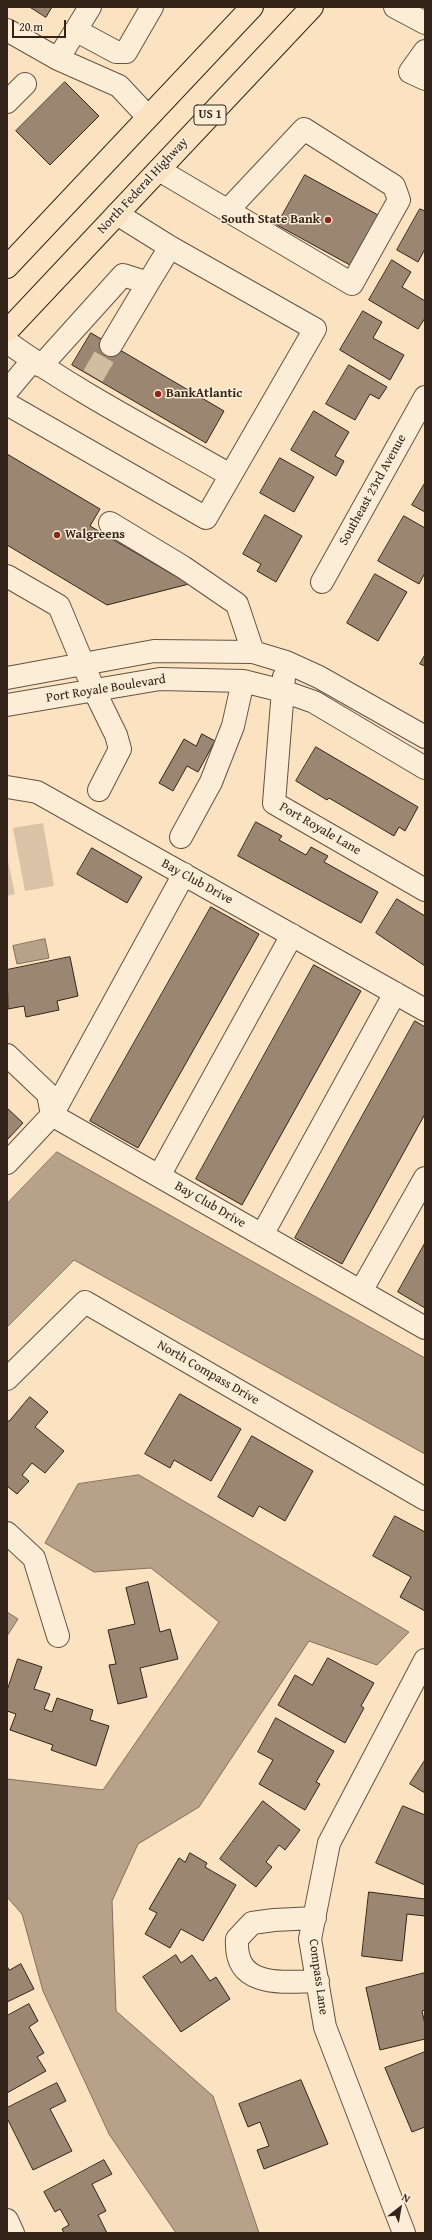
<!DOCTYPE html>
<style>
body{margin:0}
#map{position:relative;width:432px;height:2240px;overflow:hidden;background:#fbe3c2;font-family:"Gentium Book Plus",serif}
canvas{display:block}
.frame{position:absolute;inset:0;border:8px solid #332319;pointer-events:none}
.north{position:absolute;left:380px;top:2188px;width:40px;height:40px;-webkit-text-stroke:3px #fcedd7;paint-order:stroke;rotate:31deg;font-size:11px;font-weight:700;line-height:16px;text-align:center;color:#332319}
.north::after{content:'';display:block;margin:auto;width:14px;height:18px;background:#332319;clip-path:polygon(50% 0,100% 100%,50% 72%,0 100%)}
.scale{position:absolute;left:12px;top:20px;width:54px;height:18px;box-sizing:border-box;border:2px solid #332319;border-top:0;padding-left:5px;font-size:12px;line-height:14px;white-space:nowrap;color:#332319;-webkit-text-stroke:3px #fcedd7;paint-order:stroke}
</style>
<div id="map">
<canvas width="432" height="2240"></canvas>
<div class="frame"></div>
<div class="north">N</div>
<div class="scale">20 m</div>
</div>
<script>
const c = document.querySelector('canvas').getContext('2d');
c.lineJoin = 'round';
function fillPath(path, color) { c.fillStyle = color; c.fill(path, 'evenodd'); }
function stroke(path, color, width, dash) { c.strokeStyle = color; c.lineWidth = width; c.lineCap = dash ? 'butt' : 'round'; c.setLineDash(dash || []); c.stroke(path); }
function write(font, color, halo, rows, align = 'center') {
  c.font = font + ' "Gentium Book Plus",serif'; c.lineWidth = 3; c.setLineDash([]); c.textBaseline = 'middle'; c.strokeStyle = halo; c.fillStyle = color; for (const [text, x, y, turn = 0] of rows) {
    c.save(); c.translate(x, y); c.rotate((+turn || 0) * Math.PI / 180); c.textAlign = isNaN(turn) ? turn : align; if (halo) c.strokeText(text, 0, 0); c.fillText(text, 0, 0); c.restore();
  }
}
const green = new Path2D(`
 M43,823L54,886L25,891L13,828Z
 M7,856L15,894L7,896Z`);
const water = new Path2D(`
 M45,939L49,958L17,964L13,946Z
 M57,1152L425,1358V1454L74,1260L7,1327V1204Z
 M139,1475L409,1632L377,1665L309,1641L199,1807L138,1844L112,1901L116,2011L213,2096L259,2233H176L109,2134L43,1991L22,1914L7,1897V1779L103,1790L219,1622L151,1568L94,1572L45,1543L78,1484Z
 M7,1612L18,1619L7,1636Z`);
const building = new Path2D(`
 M30,7H52L46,17Z
 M65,82L99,116L50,165L16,131Z
 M305,175L378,215L350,265L277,225Z
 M420,209L425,211V249L418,262L397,250Z
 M392,260L411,272L402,287L425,301V318L418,329L369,300Z
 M363,311L382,322L373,338L404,355L390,380L340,350Z
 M91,333L224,411L206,443L72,365Z
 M349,365L387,387L379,399L370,394L355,420L326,404Z
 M314,411L349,432L335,456L344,461L336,476L291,450Z
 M7,454L100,509L90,526L189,584L107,605L7,545Z
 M280,458L314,477L294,512L260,493Z
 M425,483V512L412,505Z
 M265,515L302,536L276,582L257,571L261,564L243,554Z
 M404,516L425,528V573L419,584L378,561Z
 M375,574L407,592L378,641L347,623Z
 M425,655V666L420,664Z
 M202,734L215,741L198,772L187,766L173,791L159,783L184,739L196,746Z
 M316,747L418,807L405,831L399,827L394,836L329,798L327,800L296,781Z
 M256,822L282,836L279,840L306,855L311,847L328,856L324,862L378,892L361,923L238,856Z
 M92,848L142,877L127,903L77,874Z
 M397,899L425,916V966L376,933Z
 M211,907L259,934L138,1148L90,1121Z
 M70,957L78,996L57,1001L59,1010L26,1017L24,1006L8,1009L7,970Z
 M314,965L361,991L242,1205L196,1179Z
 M415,1021L425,1027V1114L342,1264L295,1238Z
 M7,1108L23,1123L7,1140Z
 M425,1243V1308L398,1292Z
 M180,1394L241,1429L211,1481L174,1460L170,1468L145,1454Z
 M30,1397L48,1412L35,1427L64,1451L45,1473L32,1463L22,1475L29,1481L17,1494L7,1486V1421H9Z
 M252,1436L313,1471L285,1521L259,1506L253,1517L218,1497Z
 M395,1516L425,1532V1611L400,1597L411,1577L373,1556Z
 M148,1582L160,1632L170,1629L178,1659L140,1668L147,1697L118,1704L109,1665L116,1664L108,1630L135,1624L126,1588Z
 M328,1658L374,1683L361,1706L364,1708L345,1743L278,1705L295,1675L312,1685Z
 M18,1659L42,1667L34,1689L50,1694L44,1709L52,1712L57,1698L93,1710L90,1720L109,1726L96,1766L51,1750L53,1745L10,1730L16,1714L7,1711V1691Z
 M276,1718L334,1751L316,1782L320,1784L305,1810L259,1784L273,1760L258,1752Z
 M425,1760V1793L410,1784Z
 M263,1801L300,1830L285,1850L279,1845L266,1862L272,1867L256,1887L220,1859Z
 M403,1806L425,1815V1885L376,1863Z
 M190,1853L207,1863L205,1867L236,1885L203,1941L181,1929L170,1948L145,1934L157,1913L149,1909L179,1858L185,1862Z
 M369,1892L425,1899V1916L407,1914L402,1961L362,1956Z
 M176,1955L181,1963L192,1955L210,1981L216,1977L230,1999L181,2032L143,1977Z
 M21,1964L34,1989L7,2002V1966L9,1970Z
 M425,1973V2010L422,2011L425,2024V2039L380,2050L366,1988Z
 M29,2004L38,2021L29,2027L44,2053L37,2057L46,2071L7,2093V2016Z
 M425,2052V2127L412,2132L385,2068Z
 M301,2080L328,2144L264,2169L257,2150L269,2146L260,2122L248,2127L239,2104Z
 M57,2083L66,2101L50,2109L72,2151L33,2170L7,2118V2108Z
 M104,2160L112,2174L92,2184L106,2211L98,2215L107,2233H64L62,2229L69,2225L60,2209L55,2212L44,2192Z`);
const minorTunnel = new Path2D(`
 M93,376L111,345`);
const minor = new Path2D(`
 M90,7L58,59L119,86L148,117
 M395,7L425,23
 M7,30L58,59
 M77,31L116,52H126L152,7
 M425,51L410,72L425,79
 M7,102L25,84
 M159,170L352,284L399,200L394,186L304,129L228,210
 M7,342C77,392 155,432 230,475
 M111,345L148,283
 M41,366L123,275L148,283L170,247
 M7,391L33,360
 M7,404L206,518L315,329L170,247L117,214
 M110,523L183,567L237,604L253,652
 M7,576L59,606L94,690L116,735L120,749L99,790
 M322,582L425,397
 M284,677L274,803L425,890
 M7,678L154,651L253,652L286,662L319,677L425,737
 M7,705L160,679L243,681L283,691L314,702L425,768
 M7,787L37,792L425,1010
 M181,837L211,782L233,726L243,681
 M7,1055L48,1094L52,1115
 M52,1115L184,874
 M7,1163L52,1115L425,1328
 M159,1176L292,935
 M262,1235L395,993
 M361,1291L425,1178
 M7,1379L85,1302L425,1499
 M7,1533L34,1558L58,1636
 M315,1918L274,1920L252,1923L237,1939C234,1989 283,1982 318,1981
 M7,2220L13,2233
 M404,2233L325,2027L310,1939L329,1843L425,1660`);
const major = new Path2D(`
 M7,267L252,7
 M7,331L312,7`);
const markers = [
 [328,220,4,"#8f2418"],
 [158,394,4,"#8f2418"],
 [57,535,4,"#8f2418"]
];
const shields = [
 [210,115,32]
];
const shieldNames = [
 ["US 1",210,115]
];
const streetNames = [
 ["North Federal Highway",143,186,-47],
 ["Southeast 23rd Avenue",373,490,-61],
 ["Port Royale Boulevard",106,689,-9],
 ["Port Royale Lane",320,829,30],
 ["Bay Club Drive",197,882,29],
 ["Bay Club Drive",210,1205,30],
 ["North Compass Drive",208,1373,30],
 ["Compass Lane",318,1977,82]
];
const poiNames = [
 ["South State Bank",320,220,"right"],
 ["BankAtlantic",166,394],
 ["Walgreens",65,535]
];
fillPath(green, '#d9c2a5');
fillPath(water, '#b7a289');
stroke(water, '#826f5c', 1);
fillPath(building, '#9b8771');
stroke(building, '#332319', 1);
stroke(minorTunnel, '#d3bda0', 22, [22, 11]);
stroke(minor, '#655343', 24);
stroke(major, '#332319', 24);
stroke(minor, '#fcedd7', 22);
stroke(major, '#fbe3c2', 22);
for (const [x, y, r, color] of markers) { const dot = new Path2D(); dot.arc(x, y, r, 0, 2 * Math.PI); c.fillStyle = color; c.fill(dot); stroke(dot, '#fcedd7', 1.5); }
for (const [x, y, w] of shields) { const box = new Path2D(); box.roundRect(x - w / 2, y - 10, w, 20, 3); c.fillStyle = '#fcedd7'; c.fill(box); stroke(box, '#332319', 1); }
write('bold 12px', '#332319', null, shieldNames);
write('13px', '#332319', '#fcedd7', streetNames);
write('bold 13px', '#332319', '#fcedd7', poiNames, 'left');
</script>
